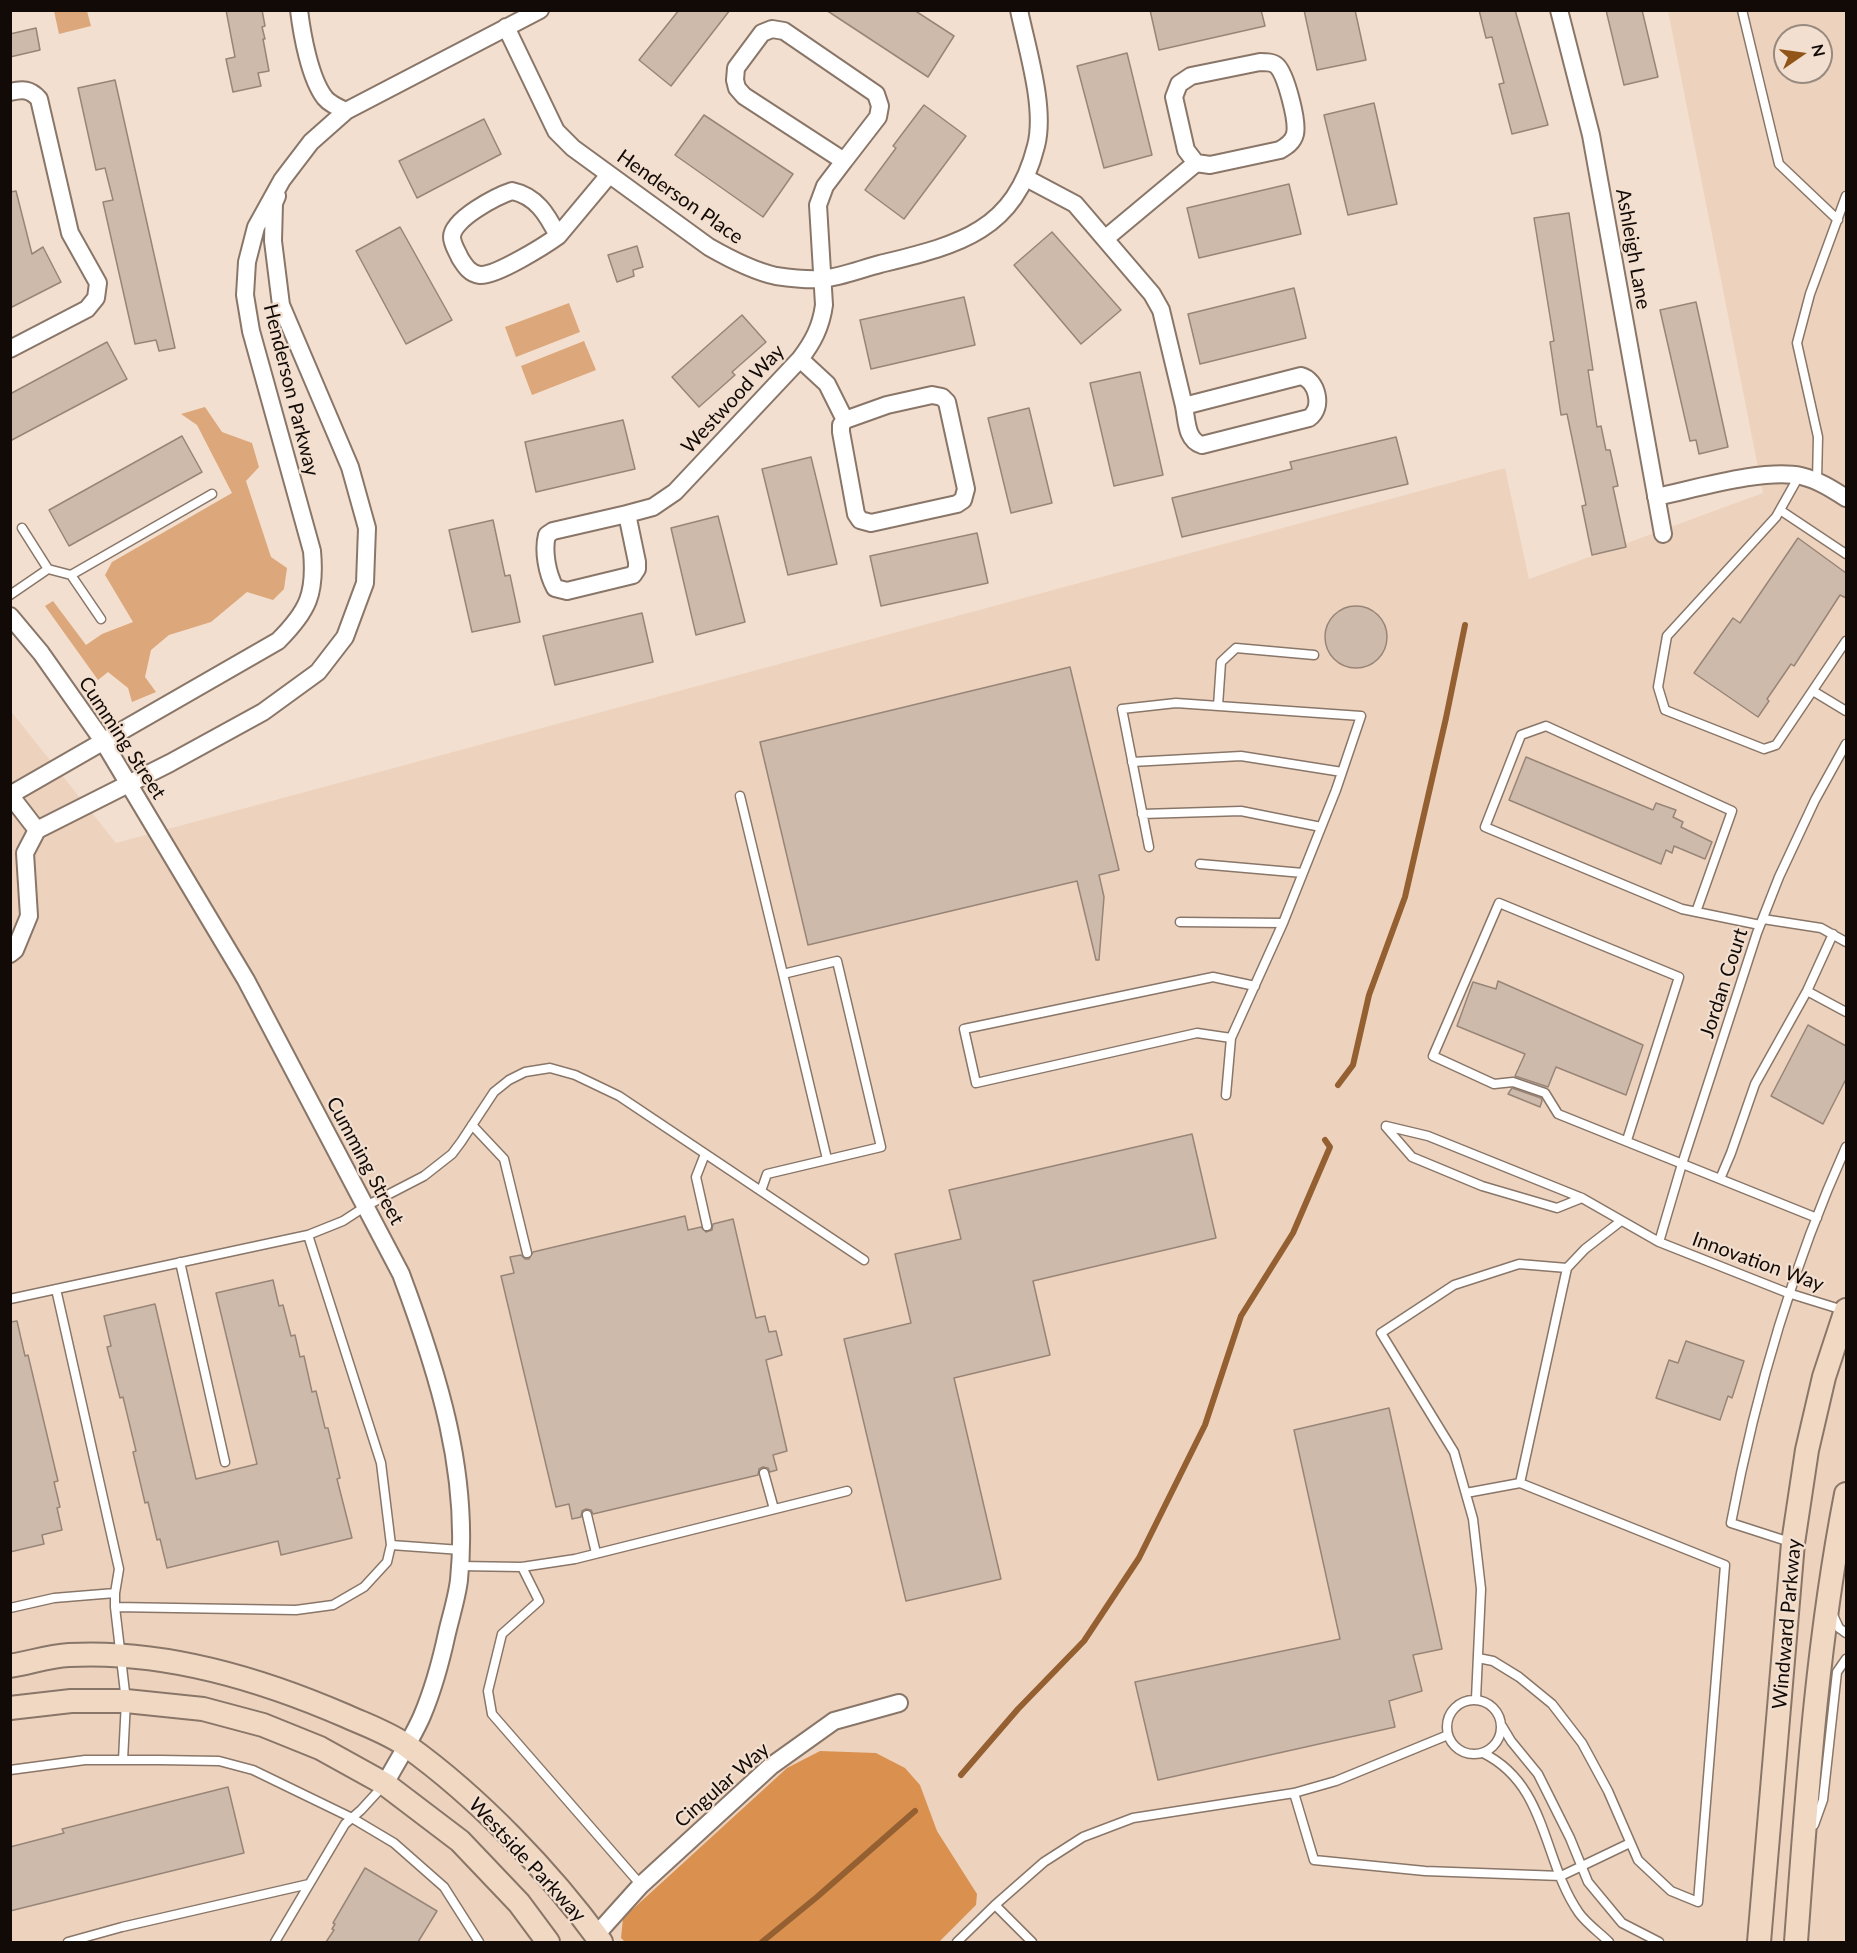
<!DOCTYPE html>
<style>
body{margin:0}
#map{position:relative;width:1857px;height:1953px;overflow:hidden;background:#f3dfcf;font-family:Lato,sans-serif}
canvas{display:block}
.frame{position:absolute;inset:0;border:12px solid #110a06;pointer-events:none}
.north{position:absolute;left:1773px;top:24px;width:60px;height:60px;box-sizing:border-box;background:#f3dfcf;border:2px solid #998a7f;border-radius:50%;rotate:77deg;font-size:16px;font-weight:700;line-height:24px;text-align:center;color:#110a06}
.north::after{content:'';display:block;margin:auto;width:21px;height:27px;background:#925518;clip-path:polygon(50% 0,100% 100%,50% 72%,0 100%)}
</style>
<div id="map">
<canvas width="1857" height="1953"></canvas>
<div class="frame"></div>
<div class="north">N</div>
</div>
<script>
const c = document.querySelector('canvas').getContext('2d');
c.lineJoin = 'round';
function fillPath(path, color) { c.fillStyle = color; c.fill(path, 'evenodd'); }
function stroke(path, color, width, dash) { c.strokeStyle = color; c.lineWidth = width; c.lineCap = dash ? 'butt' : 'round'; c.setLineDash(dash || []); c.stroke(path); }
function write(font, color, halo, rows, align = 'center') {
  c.font = font + ' Lato,sans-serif'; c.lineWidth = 4.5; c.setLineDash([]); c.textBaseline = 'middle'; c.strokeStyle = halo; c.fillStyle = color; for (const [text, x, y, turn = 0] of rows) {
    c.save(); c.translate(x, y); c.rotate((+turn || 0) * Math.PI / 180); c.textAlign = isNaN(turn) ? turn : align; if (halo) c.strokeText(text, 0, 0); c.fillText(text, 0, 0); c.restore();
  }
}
const built = new Path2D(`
 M1668,11H1846V1942H11L10,710L116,843L1505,468L1529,579L1763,493ZM1785,36H1821V72H1785Z`);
const green = new Path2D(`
 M54,11H87L91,26L59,34Z
 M569,303L580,332L516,357L505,327Z
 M584,341L596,370L532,395L521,366Z
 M205,407L222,432L252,443L259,467L246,481L271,557L287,568L284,589L273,600L247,592L211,622L169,635L151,650L145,677L156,692L132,702L128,688L108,672L98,680L45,606L53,601L86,645L102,634L133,622L105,575L112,562L232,493L197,425L181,414Z`);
const forest = new Path2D(`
 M820,1751L876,1753L905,1768L920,1785L937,1831L977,1894L976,1905L939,1942H625L621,1938L623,1918L787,1768Z`);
const stream = new Path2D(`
 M1338,1085L1353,1065L1369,995L1405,897L1446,718L1465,625
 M961,1775L1018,1709L1084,1641L1139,1558L1205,1425L1241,1316L1293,1233L1330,1147L1325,1140
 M762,1942L817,1897L915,1811`);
const building = new Path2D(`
 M226,10H262L265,26L262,27L265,39H263L269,71L258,73L261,86L233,92L226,59L235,57Z
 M679,10H730L671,86L639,60Z
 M826,10H914L954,36L928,77Z
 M1150,10H1261L1265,26L1159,50Z
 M1304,10H1355L1366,60L1317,70Z
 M1479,10H1515L1548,125L1512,134L1499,84L1504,83L1492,37L1486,38Z
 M1606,10H1642L1658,77L1624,85Z
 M36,28L40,50L10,57V34Z
 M1127,53L1152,155L1104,168L1077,66Z
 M115,80L175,348L159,351L156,340L135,344L103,202L113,200L105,168L96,170L78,88Z
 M1374,103L1397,204L1348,215L1324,115Z
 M924,105L966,136L904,219L865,190L896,148L893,146Z
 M704,115L793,174L763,217L675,155Z
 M484,119L501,154L417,198L399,161Z
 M1289,184L1301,234L1199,258L1187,208Z
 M16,191L32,254L43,247L61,282L10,308V192Z
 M1569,213L1593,370H1588L1597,427L1601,426L1606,450H1610L1618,486L1613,487L1626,547L1592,555L1582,506L1586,505L1567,414L1561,415L1550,342L1554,341L1534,218Z
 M400,227L452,320L406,344L356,251Z
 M1052,232L1121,310L1081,344L1014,265Z
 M637,246L643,267L633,270L634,276L617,282L608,255Z
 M1294,288L1306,338L1200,364L1188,314Z
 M964,297L975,345L871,369L860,320Z
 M1696,302L1728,447L1699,454L1696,440L1690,441L1660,310Z
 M742,315L766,342L732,372L735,375L699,407L672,377Z
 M107,342L127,379L10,441V394Z
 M1140,372L1163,475L1114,486L1090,383Z
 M1029,408L1052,503L1011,513L988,418Z
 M623,420L635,469L536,492L525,442Z
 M182,436L202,472L69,546L49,510Z
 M1396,437L1408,484L1182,537L1172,498L1292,469L1290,462Z
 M811,457L837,564L788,575L762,469Z
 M718,516L745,622L696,635L671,528Z
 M493,520L505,576L510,575L520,622L472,632L449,530Z
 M977,533L988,583L881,606L870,556Z
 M1798,538L1846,573V598L1840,595L1794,666L1791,664L1767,699L1769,701L1758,717L1694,673L1733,618L1740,623Z
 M1325 637a31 31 0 1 1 62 0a31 31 0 1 1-62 0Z
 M642,613L653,662L555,685L543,636Z
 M1070,667L1119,870L1099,875L1104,897L1099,960H1096L1077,881L808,945L760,742Z
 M1526,757L1653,810L1656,803L1676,810L1673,817L1683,822L1681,827L1712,842L1705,859L1674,846L1672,853L1666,850L1661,864L1509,800Z
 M1498,981L1643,1045L1626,1095L1556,1067L1548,1087L1515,1076L1525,1054L1457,1026L1473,982L1496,989Z
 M1808,1025L1846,1046V1079L1823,1124L1771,1096Z
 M1512,1088L1541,1098L1542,1101L1540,1107L1508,1094Z
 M1192,1134L1216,1238L1033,1281L1050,1355L954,1378L1001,1579L906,1601L844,1339L911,1323L895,1254L961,1239L949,1190Z
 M685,1216L688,1230L701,1227L706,1232L712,1230L713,1224L733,1219L756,1318L765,1316L769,1332L776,1331L782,1355L766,1360L787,1451L773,1455L777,1470L770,1472L768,1468L763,1467L759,1469L758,1475L593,1514L591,1510L586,1509L582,1511L581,1517L572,1519L569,1504L556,1507L501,1276L514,1273L510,1257L521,1255L525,1259H529L533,1252Z
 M273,1280L279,1306L283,1305L291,1336L295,1335L300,1357L304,1356L312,1392L316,1391L325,1428H328L340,1478L337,1479L352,1538L281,1555L278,1541L167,1568L160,1539L157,1540L148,1502L145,1503L133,1452L136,1451L123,1397L120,1398L107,1347L111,1346L104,1316L155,1304L196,1479L257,1464L216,1293Z
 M17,1321L25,1356L28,1355L58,1481L54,1482L60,1507L57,1508L62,1530L42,1535L44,1544L10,1552V1322Z
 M1686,1341L1744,1361L1732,1398L1728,1396L1720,1420L1656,1398L1669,1360L1678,1363Z
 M1389,1408L1442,1649L1413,1655L1422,1691L1389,1701L1395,1727L1158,1780L1135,1682L1340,1639L1294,1430Z
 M228,1787L244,1853L10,1911V1847L64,1833L62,1829Z
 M365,1868L437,1911L418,1942H326L334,1930L332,1929L335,1924L333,1923Z`);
const lane = new Path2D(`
 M1742,10L1779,164L1838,220
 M1799,476L1776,517L1667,636L1658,687L1665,710L1764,749L1776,745L1846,641
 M1817,481L1818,437L1797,343L1810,294L1846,196
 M1780,510L1846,554
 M22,528L48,569
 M71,575L101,619
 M10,595L48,569L71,575L212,494
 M1813,691L1846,711
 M1218,706L1221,662L1236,648L1314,655
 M1132,762L1241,756L1342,772
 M740,796L783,974
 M1142,814L1241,811L1321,827
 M1149,847L1122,709L1176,703L1361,716L1336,790L1283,923L1231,1038L1226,1095
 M1200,864L1303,873
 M1696,912L1732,811L1546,726L1521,735L1485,827L1682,909L1760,925
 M1763,919L1821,928L1846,942
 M1180,922L1283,923
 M1807,991L1846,1012
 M1231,1038L1197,1033L976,1083L964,1029L1213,977L1255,986
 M472,1125L504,1159L527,1253
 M1386,1126L1428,1136L1582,1198L1659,1242L1788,1293L1843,1310
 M1386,1127L1412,1157L1482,1186L1557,1208L1582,1198
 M1627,1140L1679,977L1499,903L1433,1056L1494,1084L1513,1082L1545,1093L1558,1114L1817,1218
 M705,1154L696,1177L707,1226
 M1720,1179L1731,1153L1755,1084L1807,991L1833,934
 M761,1191L767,1174L881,1147L837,961L783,974L827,1159
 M308,1235L343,1221L366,1206L424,1176L452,1154L461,1142L494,1092L509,1080L525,1072L550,1068L575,1075L619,1096L864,1260
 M1659,1242L1682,1164L1757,933L1779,877L1815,800L1846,744
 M180,1262L225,1462
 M1567,1268L1585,1249L1621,1221
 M56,1289L119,1569L115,1593
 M10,1299L308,1235L381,1463L391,1545L387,1562L364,1587L333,1605L296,1610L115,1607
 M764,1473L774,1509
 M1466,1493L1520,1483L1725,1565L1698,1902L1671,1891L1638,1860L1608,1791L1582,1743L1552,1704L1519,1677L1493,1661L1478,1658
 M587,1515L596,1553
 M1793,1543L1731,1523C1755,1395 1793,1265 1846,1147
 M391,1545L461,1550
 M459,1566L522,1567L575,1559L847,1491
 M522,1567L539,1601L502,1634L488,1691L492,1714L641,1885
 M10,1608L54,1598L115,1593V1607L126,1701L123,1760
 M1833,1615L1839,1628L1846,1633
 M1476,1699L1481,1589L1473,1519L1454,1452L1381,1333L1454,1285L1519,1264L1567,1268L1520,1483
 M1447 1727a27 27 0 1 1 54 0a27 27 0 1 1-54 0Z
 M1502,1726L1511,1741L1538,1774L1570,1838L1588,1882L1622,1923L1659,1942
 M1483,1753C1548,1785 1542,1860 1579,1913C1587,1924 1600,1933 1609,1942
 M10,1770L85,1760H160L219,1761L253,1770L352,1818L394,1843L444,1887L479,1942
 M1294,1793L1314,1860L1425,1871L1561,1876L1630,1843
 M1814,1825L1823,1800L1837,1672L1846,1659
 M995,1905L1032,1942
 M68,1942L122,1927L309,1884
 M275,1942L345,1824L361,1810L383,1786
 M957,1942L995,1905L1044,1862L1083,1837L1133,1818L1294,1793L1336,1781L1448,1735`);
const street = new Path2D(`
 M299,10C302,35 310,79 325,98C330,104 339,108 346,111
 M1559,10L1591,135L1663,534
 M506,27L556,131L573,148L709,247C730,259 753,271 776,276C790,278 809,280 822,279C841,277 861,269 880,264C957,245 1014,233 1036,146C1046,108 1027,49 1019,10
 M772,29L784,31L876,94L880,106L878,117L844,161L744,96L737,88L735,80L736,68L762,33Z
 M1260,62C1266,62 1273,62 1277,66C1286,75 1298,121 1295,134C1293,142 1287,146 1280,150L1210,165L1196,163L1186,150L1174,97L1179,84L1191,76Z
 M10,92C23,89 30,89 39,99L70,233L98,283L96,298L87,309L10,349
 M1026,178L1075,204L1152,294L1161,310L1184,406
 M512,191C536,196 547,214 558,236C544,246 496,276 480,275C470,274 465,266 460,258C457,251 452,244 452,237C452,219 497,196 512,191Z
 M558,236L609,175
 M1106,238L1196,163
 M800,359L827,384L845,420
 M1301,376C1317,380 1324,408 1309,418L1202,445C1186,440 1187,421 1184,406Z
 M932,395L942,397L947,402L966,489L963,500L957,504L871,523L860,520L856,514L841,432V425L845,420L887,405Z
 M1656,497C1695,489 1764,468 1801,476C1818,480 1832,489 1846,498
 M627,514L653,507L675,492L800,359C813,342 821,327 824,305L818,205L825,186L844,161
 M627,514L637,562V569L633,575L567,591L555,588C547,573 543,551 547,535L553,531Z
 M10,616L41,653L103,741L246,980L401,1274C438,1373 470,1473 459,1580C457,1597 451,1616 447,1633C441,1661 433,1690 422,1716C412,1739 397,1761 385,1784
 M37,830L10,795L278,641C308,611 316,594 312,551L251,331L245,295L247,262L256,227L282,180L311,142L346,111L540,10
 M10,954L15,950L29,916L25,853L37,830L170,763L263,712L318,672L345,637L365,583L367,528L350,467L281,305L273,241L274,203L277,196
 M596,1935L641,1885L771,1766L834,1721L899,1703`);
const secondary = new Path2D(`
 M10,1666C29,1663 49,1656 69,1655C162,1650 261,1679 346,1716C366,1725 389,1733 407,1746C478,1797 550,1872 601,1942
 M10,1708L71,1701H126L203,1709L263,1725L320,1748L385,1784L460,1841L519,1903L548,1942
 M1759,1942L1793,1543L1807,1450L1824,1377L1846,1310
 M1796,1942C1807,1793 1817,1642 1846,1494`);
const streetNames = [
 ["Henderson Place",680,197,35],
 ["Ashleigh Lane",1633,249,80],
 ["Henderson Parkway",291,390,76],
 ["Westwood Way",733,399,-47],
 ["Cumming Street",122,738,57],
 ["Jordan Court",1724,983,-72],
 ["Cumming Street",365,1161,62],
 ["Innovation Way",1758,1262,20],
 ["Windward Parkway",1787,1624,-85],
 ["Cingular Way",722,1785,-41],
 ["Westside Parkway",527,1860,47]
];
fillPath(built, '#edd3be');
fillPath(green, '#dca77b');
fillPath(forest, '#da9150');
stroke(stream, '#956031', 6);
fillPath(building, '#cebaab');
stroke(building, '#988577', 1.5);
stroke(lane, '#897668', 11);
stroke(street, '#897668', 20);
stroke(secondary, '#897668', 26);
stroke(lane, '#fff', 8);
stroke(street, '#fff', 16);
stroke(secondary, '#f0d8c2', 22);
write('20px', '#110a06', '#f3dfcf', streetNames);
</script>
